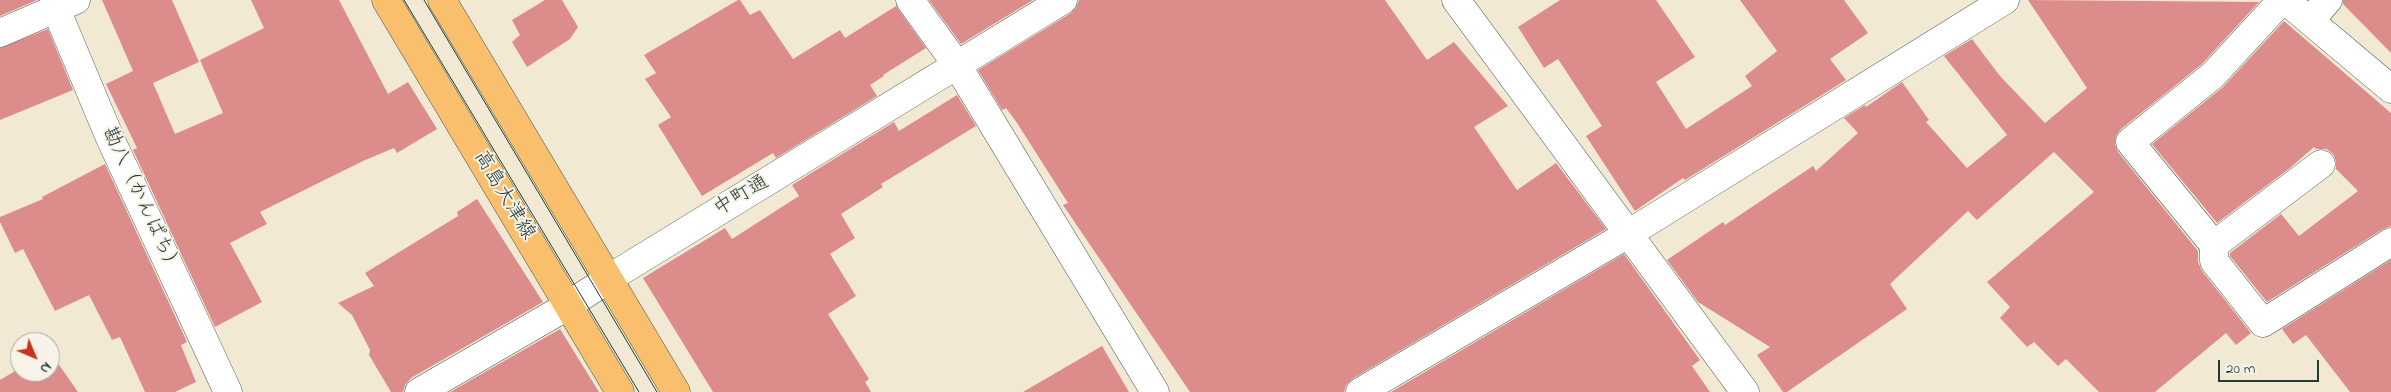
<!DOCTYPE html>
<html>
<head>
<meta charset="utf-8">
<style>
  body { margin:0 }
  #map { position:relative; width:2391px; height:392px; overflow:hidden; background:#f2e9d4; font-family:"Indie Flower",sans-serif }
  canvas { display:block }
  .north { position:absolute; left:10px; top:332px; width:50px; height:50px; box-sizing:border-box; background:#f7f3e8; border:1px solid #a1aaa0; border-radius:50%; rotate:135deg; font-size:14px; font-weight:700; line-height:20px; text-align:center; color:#1f3d34 }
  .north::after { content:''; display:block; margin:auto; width:18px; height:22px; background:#c8321e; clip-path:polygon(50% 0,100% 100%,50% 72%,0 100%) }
  .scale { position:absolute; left:2218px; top:360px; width:101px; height:22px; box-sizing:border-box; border:2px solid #1f3d34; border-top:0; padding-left:6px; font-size:15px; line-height:18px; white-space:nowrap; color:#1f3d34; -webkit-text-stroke:4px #f7f3e8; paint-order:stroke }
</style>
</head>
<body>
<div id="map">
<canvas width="2391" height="392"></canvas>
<div class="north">N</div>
<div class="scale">20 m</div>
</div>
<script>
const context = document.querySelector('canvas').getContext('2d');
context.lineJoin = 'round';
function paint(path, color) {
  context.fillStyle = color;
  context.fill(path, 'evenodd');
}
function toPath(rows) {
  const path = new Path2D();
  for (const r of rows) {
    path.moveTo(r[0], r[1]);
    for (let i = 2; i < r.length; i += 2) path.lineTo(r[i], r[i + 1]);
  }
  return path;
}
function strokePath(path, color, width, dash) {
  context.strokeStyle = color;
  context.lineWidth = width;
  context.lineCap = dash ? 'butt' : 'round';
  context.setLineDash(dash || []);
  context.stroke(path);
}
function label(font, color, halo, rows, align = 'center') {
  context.font = font + ' "Indie Flower","Klee One",sans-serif';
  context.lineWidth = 4;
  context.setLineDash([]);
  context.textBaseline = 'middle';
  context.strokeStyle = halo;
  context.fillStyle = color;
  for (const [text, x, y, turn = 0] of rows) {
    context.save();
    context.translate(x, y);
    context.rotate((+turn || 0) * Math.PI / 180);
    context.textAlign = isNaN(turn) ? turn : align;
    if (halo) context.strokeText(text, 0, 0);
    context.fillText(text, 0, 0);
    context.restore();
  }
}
paint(toPath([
  [0,0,37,0,0,16],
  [102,0,172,0,199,62,153,83,175,134,223,113,200,60,264,28,251,0,339,0,388,94,408,82,437,129,397,153,394,148,363,161,260,212,267,224,230,243,262,302,215,327,133,150,137,148,106,84,133,71],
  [545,0,562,0,578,27,570,39,527,67,512,42,520,35,512,20],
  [738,0,740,0,750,15,760,10,793,59,840,30,845,38,896,6,926,48,883,75,884,76,870,85,877,96,776,158,773,153,702,196,658,125,671,117,645,79,656,73,644,55],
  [929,0,1033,0,961,44],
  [1079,0,1385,0,1427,60,1454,42,1508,106,1474,127,1517,190,1556,163,1606,229,1352,379,1346,385,1344,392,1190,392,1063,205,1068,203,1017,123,1006,108,1002,110,978,70,1071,13,1076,8],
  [1560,0,1656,0,1695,57,1656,82,1686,129,1752,86,1745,76,1777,51,1740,0,1844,0,1868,33,1830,59,1846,80,1685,180,1683,178,1635,211,1586,136,1602,126,1558,59,1544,68,1518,27],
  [2028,0,2259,2,2202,64,2120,130,2116,136,2115,144,2118,152,2198,251,2198,262,2202,271,2251,333,2236,345,2226,333,2155,392,2099,392,2066,359,2058,366,2034,342,2027,347,2000,318,2010,307,1987,282,2094,192,2054,152,1977,220,1968,211,1890,284,1907,309,1787,392,1783,392,1757,355,1770,347,1698,302,1667,260,1723,222,1725,225,1813,166,1816,171,1858,133,1844,118,1865,105,1866,107,1902,82,1929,120,1926,122,1967,168,2007,135,1944,56,1972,39,2000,76,2045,123,2087,88],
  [2343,0,2391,0,2391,53,2343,4],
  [2284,21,2391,113,2391,226,2383,229,2267,302,2230,256,2230,253,2281,214,2299,236,2358,191,2336,169,2336,162,2334,155,2327,149,2316,149,2314,147,2290,168,2217,223,2152,144,2223,87],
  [48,29,73,90,0,120,0,48],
  [957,95,976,126,881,184,883,187,841,214,855,238,830,254,856,296,828,314,869,379,865,382,871,392,713,392,643,278,725,228,732,239,799,196,792,185,894,122,899,131],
  [105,164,187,342,181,345,196,382,175,392,145,392,120,337,112,340,89,295,55,311,23,249,15,253,0,222,0,217,43,199,42,197],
  [477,199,543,302,411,378,405,385,403,392,391,392,369,355,370,350,352,315,338,303,374,286,365,273,458,216,457,212],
  [1624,254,1700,360,1692,366,1710,392,1391,392],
  [2391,260,2391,392,2350,392,2306,335,2293,344,2282,329],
  [560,329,599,392,450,392],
  [1102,346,1129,392,1023,392],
  [50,352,78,392,0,392,0,380,20,368,20,372,50,372]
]), '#dd8c8c');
const minor = toPath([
  [910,0,957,65,1155,392],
  [1456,0,1745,392],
  [2282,0,2213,75,2130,142,2214,245,2321,164],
  [2285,0,2391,89],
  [56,9,110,138,228,392],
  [2310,21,2328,0],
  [0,33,76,0],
  [2214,245,2214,261,2263,323,2391,242],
  [419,392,559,311,621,271,1063,0],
  [1360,392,1628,234,2005,0]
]);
const major = toPath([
  [386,0,620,392],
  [442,0,676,392]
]);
strokePath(minor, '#3f574c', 29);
strokePath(major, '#3f574c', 29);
strokePath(minor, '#fff', 28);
strokePath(major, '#f9bf6d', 28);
strokePath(toPath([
  [404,0,639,392],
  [424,0,657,392]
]), '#1f3d34', 1);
label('20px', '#1f3d34', '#f7f3e8', [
  ["高島大津線",503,196,59],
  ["中町通",742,197,-31],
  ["勘八（かんぱち）",140,201,65]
]);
</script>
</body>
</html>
